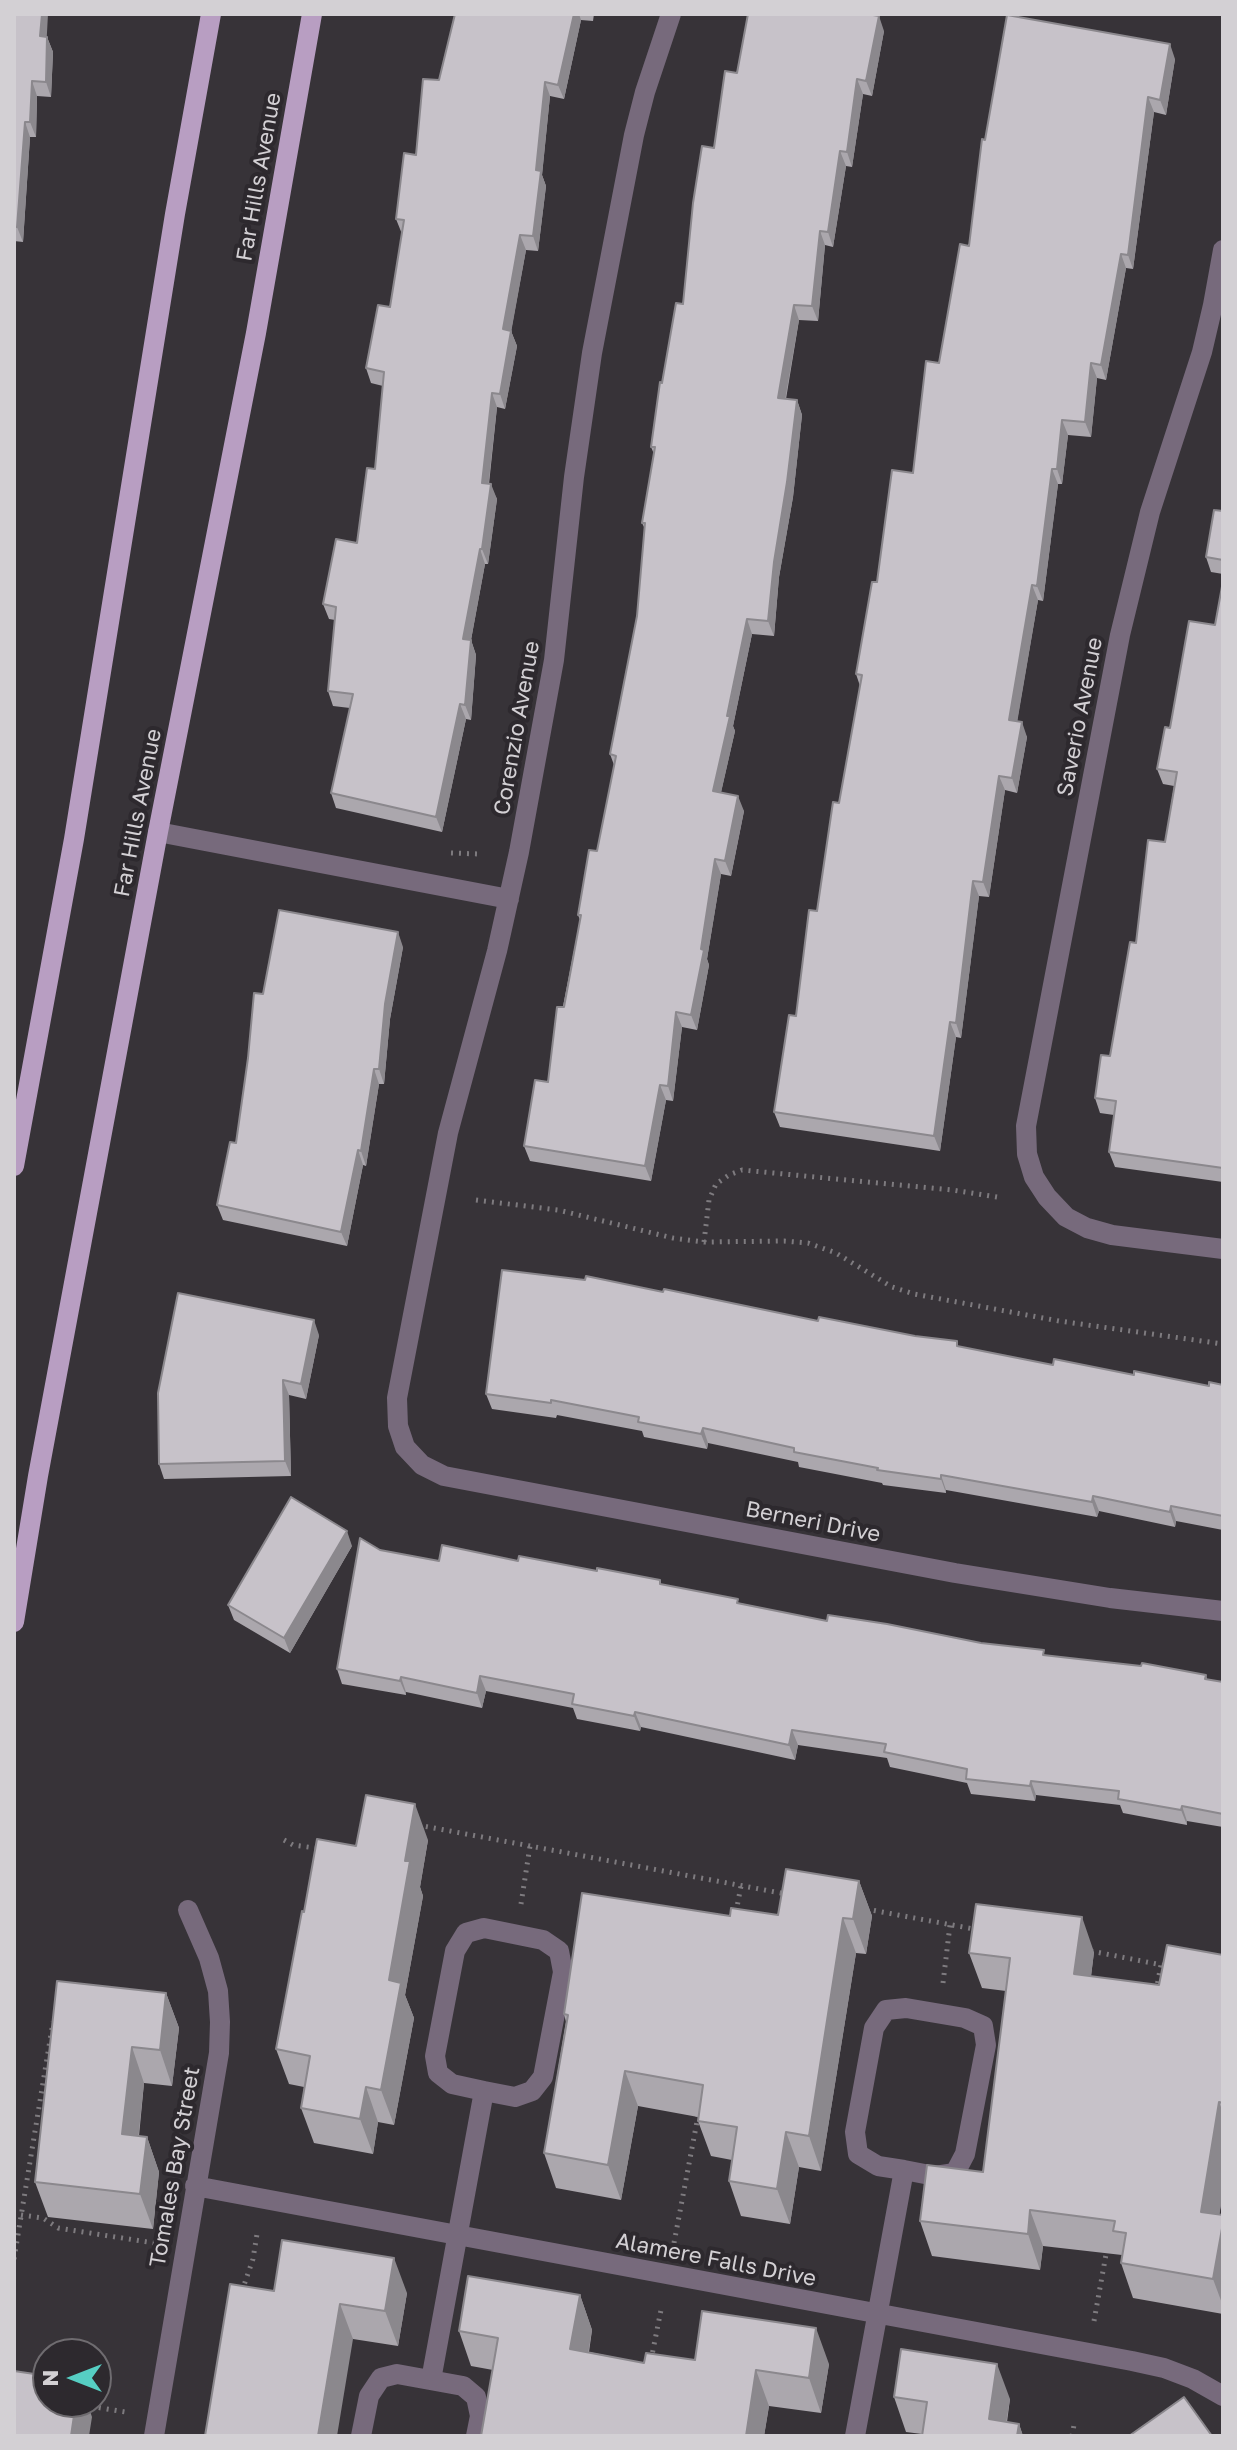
<!DOCTYPE html>
<html>
<head>
<meta charset="utf-8">
<style>
  body { margin:0 }
  #map { position:relative; width:1237px; height:2450px; overflow:hidden; background:#373338; font-family:"Golos Text",sans-serif }
  canvas { display:block }
  .frame { position:absolute; inset:0; border:16px solid #d3d0d4; pointer-events:none }
  .north { position:absolute; left:32px; top:2338px; width:80px; height:80px; box-sizing:border-box; background:#2d292e; border:2px solid #6f6c70; border-radius:50%; rotate:270deg; font-size:22px; font-weight:700; line-height:32px; text-align:center; color:#d3d0d4 }
  .north::after { content:''; display:block; margin:auto; width:28px; height:36px; background:#56cec3; clip-path:polygon(50% 0,100% 100%,50% 72%,0 100%) }
</style>
</head>
<body>
<div id="map">
<canvas width="1237" height="2450"></canvas>
<div class="frame"></div>
<div class="north">N</div>
</div>
<script>
const context = document.querySelector('canvas').getContext('2d');
context.lineJoin = 'round';
function toPath(rows) {
  const path = new Path2D();
  for (const r of rows) {
    path.moveTo(r[0], r[1]);
    for (let i = 2; i < r.length; i += 2) path.lineTo(r[i], r[i + 1]);
  }
  return path;
}
function strokePath(path, color, width, dash) {
  context.strokeStyle = color;
  context.lineWidth = width;
  context.lineCap = dash ? 'butt' : 'round';
  context.setLineDash(dash || []);
  context.stroke(path);
}
function paint(path, color) {
  context.fillStyle = color;
  context.fill(path, 'evenodd');
}
function label(font, color, halo, rows, align = 'center') {
  context.font = font + ' "Golos Text",sans-serif';
  context.lineWidth = 8;
  context.setLineDash([]);
  context.textBaseline = 'middle';
  context.strokeStyle = halo;
  context.fillStyle = color;
  for (const [text, x, y, turn = 0] of rows) {
    context.save();
    context.translate(x, y);
    context.rotate((+turn || 0) * Math.PI / 180);
    context.textAlign = isNaN(turn) ? turn : align;
    if (halo) context.strokeText(text, 0, 0);
    context.fillText(text, 0, 0);
    context.restore();
  }
}
strokePath(toPath([
  [451,853,479,854],
  [476,1200,558,1210,673,1238,704,1242,784,1241,808,1243,836,1253,892,1287,914,1294,1059,1321,1223,1344],
  [704,1242,709,1200,716,1184,729,1175,742,1170,952,1190,997,1197],
  [418,1825,786,1894],
  [284,1840,293,1845,322,1849],
  [521,1904,530,1846],
  [866,1909,979,1930],
  [736,1912,741,1886],
  [1091,1951,1167,1966],
  [943,1983,950,1925],
  [1156,1991,1161,1965],
  [21,2215,43,2218,58,2228,154,2243],
  [674,2243,699,2111],
  [14,2259,53,2022],
  [242,2291,253,2259,257,2234],
  [1094,2321,1107,2249],
  [651,2360,661,2310],
  [83,2405,125,2412],
  [1072,2436,1074,2425]
]), '#7e7b7f', 5, [2, 6]);
strokePath(toPath([
  [671,14,645,92,634,135,592,353,574,477,554,660,519,852,497,951,448,1133,397,1398,398,1426,405,1447,422,1465,444,1476,955,1573,1110,1598,1223,1611],
  [1223,250,1213,305,1202,352,1150,512,1120,635,1026,1126,1027,1154,1034,1177,1047,1197,1066,1217,1087,1228,1112,1235,1223,1249],
  [158,832,509,899],
  [195,2186,1132,2361,1164,2368,1193,2379,1223,2396],
  [431,2380,484,2091,452,2084,438,2073,435,2056,455,1951,466,1933,484,1928,543,1940,559,1951,563,1972,543,2077,532,2091,515,2097,484,2091],
  [154,2436,219,2053,220,2022,218,1991,209,1958,188,1910],
  [361,2436,369,2396,381,2378,397,2374,463,2386,476,2397,480,2416,476,2436],
  [855,2436,904,2170,878,2166,858,2154,855,2132,874,2028,886,2010,906,2008,965,2018,983,2026,986,2045,965,2154,955,2173,935,2176,904,2170]
]), '#776a7c', 20);
strokePath(toPath([
  [14,1166,74,839,175,214,211,14],
  [14,1622,38,1476,158,832,256,333,312,14]
]), '#b89ec2', 20);
paint(toPath([
  [14,14,47,37,53,52,51,97,37,96,36,137,30,137,23,242,14,241],
  [455,14,594,14,593,21,581,20,564,99,550,96,542,175,546,186,538,251,526,250,511,331,517,346,505,409,497,407,489,484,497,499,488,564,485,564,471,640,476,655,471,720,466,719,442,832,336,808,331,793,350,708,333,706,328,691,335,620,329,619,323,604,357,543,375,469,383,386,371,383,366,368,390,307,402,234,396,219,439,80],
  [884,31,872,96,863,94,852,167,846,166,833,247,825,245,818,321,799,320,786,399,797,400,802,415,793,497,779,577,774,636,752,634,733,726,735,731,721,792,744,811,731,876,721,874,707,959,709,965,697,1030,682,1027,673,1101,666,1100,651,1181,530,1161,524,1146,548,1082,580,920,578,915,597,851,614,765,610,754,637,616,645,529,642,523,654,454,651,447,662,383,683,304,714,148,737,73],
  [1175,59,1166,115,1154,112,1133,269,1126,268,1106,380,1097,378,1091,437,1068,435,1062,484,1058,484,1043,601,1038,600,1017,721,1027,737,1017,793,1005,790,989,897,979,896,961,1038,956,1037,940,1151,780,1127,774,1112,796,1016,839,803,860,686,856,674,877,582,913,473,939,363,969,246,985,140],
  [1223,511,1223,574,1211,572,1206,557],
  [1223,581,1223,1182,1115,1167,1109,1152,1114,1115,1100,1113,1095,1098,1110,1056,1136,943,1165,842,1174,786,1163,784,1157,769,1170,728,1215,625],
  [403,947,390,1019,384,1084,379,1084,366,1166,363,1165,347,1246,223,1220,217,1205,236,1143,263,994],
  [818,1321,1053,1365,1209,1386,1223,1385,1223,1530,1176,1521,1175,1527,1099,1511,1097,1517,946,1490,946,1493,883,1485,882,1483,799,1467,798,1462,708,1443,707,1449,644,1437,642,1431,557,1415,556,1418,492,1409,486,1394],
  [319,1335,306,1399,289,1395,291,1476,164,1479,159,1464],
  [352,1546,290,1653,234,1620,228,1605],
  [380,1550,439,1561,518,1561,662,1585,739,1603,827,1621,981,1643,1046,1655,1206,1675,1207,1679,1223,1682,1223,1827,1187,1821,1187,1825,1123,1813,1120,1805,1036,1795,1035,1801,971,1794,967,1783,890,1767,887,1758,798,1745,795,1760,641,1727,640,1731,577,1719,573,1708,486,1691,482,1708,406,1692,406,1695,342,1684,337,1669],
  [428,1840,420,1887,423,1896,405,1995,414,2018,394,2125,378,2122,373,2154,314,2143,301,2108,304,2087,289,2084,276,2049,304,1912,356,1846],
  [859,1881,872,1916,866,1954,856,1953,821,2171,799,2167,790,2224,741,2216,729,2181,732,2160,711,2156,698,2121,698,2117,638,2106,621,2200,556,2188,544,2153,566,2022,564,2014,730,1916,778,1915],
  [1094,1952,1091,1976,1159,1985,1223,1955,1223,2193,1219,2215,1223,2215,1223,2314,1133,2298,1121,2263,1122,2255,1043,2246,1040,2270,932,2256,920,2221,983,2172,1006,1991,982,1988,969,1953],
  [166,1993,179,2028,172,2086,144,2083,139,2136,147,2137,159,2172,153,2229,48,2217,35,2182],
  [274,2291,407,2293,398,2346,353,2339],
  [580,2295,592,2330,589,2352,644,2363,695,2360,829,2364,821,2413,769,2406,764,2436,481,2436,493,2370,471,2366,459,2331],
  [894,2397,1010,2399,1007,2422,1019,2424,1023,2436,922,2436,922,2434,906,2432]
]), '#aba7ad');
paint(toPath([
  [42,14,48,14,46,51,40,36],
  [574,14,579,14,581,20,564,99,558,85],
  [879,16,884,31,872,96,866,81],
  [47,37,53,52,51,97,46,82],
  [1170,44,1175,59,1166,115,1160,100],
  [857,79,863,94,852,167,847,152],
  [32,81,37,96,36,137,30,122],
  [545,82,550,96,542,175,546,186,538,251,533,236,536,170],
  [1148,97,1154,112,1133,269,1128,255],
  [25,122,30,137,23,242,17,227],
  [840,151,846,166,833,247,828,232],
  [820,231,825,245,818,321,812,306],
  [520,235,526,250,509,344,503,329],
  [1121,254,1126,268,1106,380,1101,365],
  [794,305,799,320,783,412,778,398],
  [511,331,517,346,505,409,500,394],
  [1091,363,1097,378,1091,437,1085,422],
  [492,393,497,407,487,498,482,483],
  [797,400,802,415,793,497,779,577,774,636,768,621,774,562],
  [1062,420,1068,435,1062,484,1057,469],
  [1052,469,1058,484,1043,601,1037,586],
  [491,484,497,499,488,564,482,549],
  [480,549,485,564,471,640,476,655,471,720,465,705,463,639],
  [1032,585,1038,600,1015,735,1009,720],
  [747,619,752,634,733,726,735,731,718,806,713,791],
  [460,704,466,719,442,832,436,817],
  [1022,722,1027,737,1017,793,1012,778],
  [999,776,1005,790,989,897,983,882],
  [738,796,744,811,731,876,725,861],
  [715,859,721,874,707,959,709,965,697,1030,691,1015],
  [973,881,979,896,961,1038,956,1023],
  [398,932,403,947,390,1019,384,1084,379,1069,385,1004],
  [676,1012,682,1027,673,1101,668,1086],
  [950,1022,956,1037,940,1151,934,1136],
  [374,1069,379,1084,366,1166,361,1151],
  [660,1085,666,1100,651,1181,645,1166],
  [358,1150,363,1165,347,1246,341,1232],
  [314,1320,319,1335,306,1399,301,1384],
  [283,1380,289,1395,291,1476,285,1461],
  [703,1428,708,1443,707,1449,701,1434],
  [941,1475,946,1490,946,1493,941,1479],
  [1093,1496,1099,1511,1097,1517,1092,1502],
  [1171,1506,1176,1521,1175,1527,1170,1512],
  [347,1531,352,1546,290,1653,284,1638],
  [480,1676,486,1691,482,1708,477,1693],
  [401,1677,406,1692,406,1695,400,1681],
  [635,1712,641,1727,640,1731,634,1716],
  [792,1730,798,1745,795,1760,789,1745],
  [1031,1781,1036,1795,1035,1801,1030,1786],
  [415,1804,428,1840,420,1887,423,1896,405,1995,414,2018,394,2125,381,2090,389,1980,405,1861],
  [1182,1806,1187,1821,1187,1825,1181,1810],
  [859,1881,872,1916,866,1954,853,1919],
  [1082,1917,1094,1952,1087,2009,1074,1974],
  [843,1918,856,1953,821,2171,809,2136],
  [166,1993,179,2028,172,2086,160,2050],
  [132,2047,144,2083,135,2169,122,2134],
  [625,2071,638,2106,621,2200,608,2165],
  [366,2087,378,2122,373,2154,360,2119],
  [1219,2102,1223,2112,1223,2193,1214,2247,1201,2212],
  [786,2132,799,2167,790,2224,777,2189],
  [147,2137,159,2172,153,2229,140,2194],
  [1030,2210,1043,2246,1040,2270,1028,2234],
  [1223,2223,1223,2306,1213,2279],
  [394,2258,407,2293,398,2346,385,2311],
  [580,2295,592,2330,583,2384,570,2349],
  [340,2304,353,2339,337,2436,318,2436],
  [816,2328,829,2364,821,2413,809,2378],
  [997,2364,1010,2399,1004,2436,989,2419],
  [756,2370,769,2406,764,2436,746,2436],
  [76,2402,87,2402,92,2417,89,2436,71,2436],
  [1019,2424,1023,2436,1017,2436]
]), '#8b888d');
const building = toPath([
  [14,14,42,14,40,36,47,37,46,82,32,81,30,122,25,122,17,227,14,227,14,14],
  [455,14,574,14,558,85,545,82,536,170,541,171,533,236,520,235,503,329,511,331,500,394,492,393,482,483,491,484,482,549,480,549,463,639,471,640,465,705,460,704,436,817,331,793,353,694,328,691,336,607,323,604,336,539,357,543,367,468,375,469,384,372,366,368,378,305,390,307,404,220,396,219,404,153,416,155,423,79,439,80,455,14],
  [748,14,867,14,879,16,866,81,857,79,847,152,840,151,828,232,820,231,812,306,794,305,778,398,797,400,787,482,774,562,768,621,747,619,727,716,730,716,713,791,738,796,725,861,715,859,701,949,704,950,691,1015,676,1012,668,1086,660,1085,645,1166,524,1146,535,1080,548,1082,557,1007,564,1007,581,915,578,915,589,850,597,851,616,756,610,754,637,616,645,523,642,523,655,447,651,447,660,382,662,383,676,303,683,304,693,203,702,146,714,148,725,71,737,73,748,14],
  [1007,15,1170,44,1160,100,1148,97,1128,255,1121,254,1101,365,1091,363,1085,422,1062,420,1057,469,1052,469,1037,586,1032,585,1009,720,1022,722,1012,778,999,776,983,882,973,881,956,1023,950,1022,934,1136,774,1112,789,1015,796,1016,809,910,817,911,833,802,839,803,862,675,856,674,872,582,877,582,892,470,913,473,926,361,939,363,960,244,969,246,982,139,985,140,1007,15],
  [1214,510,1223,511,1223,560,1206,557,1214,510],
  [1223,581,1223,1168,1109,1152,1116,1101,1095,1098,1101,1055,1110,1056,1130,942,1136,943,1148,840,1165,842,1177,772,1157,769,1165,727,1170,728,1189,621,1215,625,1223,581],
  [279,910,398,932,385,1004,379,1069,374,1069,361,1151,358,1150,341,1232,217,1205,230,1142,236,1143,248,1058,254,993,263,994,279,910],
  [502,1270,585,1280,586,1276,663,1292,664,1289,818,1321,819,1317,915,1336,957,1341,957,1346,1053,1365,1054,1359,1134,1375,1134,1371,1209,1386,1209,1382,1223,1385,1223,1516,1171,1506,1170,1512,1093,1496,1092,1502,941,1475,941,1479,877,1470,878,1468,794,1452,794,1448,703,1428,701,1434,638,1422,639,1417,551,1400,551,1403,486,1394,502,1270],
  [178,1293,314,1320,301,1384,283,1380,285,1461,159,1464,158,1393,178,1293],
  [291,1497,347,1531,284,1638,228,1605,291,1497],
  [360,1538,380,1550,439,1561,442,1545,518,1561,519,1556,597,1571,597,1568,660,1580,660,1584,738,1599,737,1603,827,1621,828,1615,887,1624,981,1643,1044,1650,1043,1655,1141,1666,1142,1663,1206,1675,1205,1679,1223,1682,1223,1814,1182,1806,1181,1810,1118,1799,1119,1791,1031,1781,1030,1786,966,1779,967,1769,884,1752,886,1744,792,1730,789,1745,635,1712,634,1716,572,1704,574,1694,480,1676,477,1693,401,1677,400,1681,337,1669,360,1538],
  [366,1795,415,1804,405,1861,410,1861,389,1980,401,1983,381,2090,366,2087,360,2119,301,2108,310,2056,276,2049,302,1911,304,1912,317,1839,356,1846,366,1795],
  [786,1869,859,1881,853,1919,843,1918,809,2136,786,2132,777,2189,729,2181,737,2127,698,2121,703,2085,625,2071,608,2165,544,2153,568,2015,564,2014,582,1893,730,1916,731,1908,778,1915,786,1869],
  [976,1904,1082,1917,1074,1974,1159,1985,1167,1945,1223,1955,1223,2103,1219,2102,1201,2212,1223,2215,1223,2223,1213,2279,1121,2263,1126,2233,1113,2231,1115,2221,1030,2210,1028,2234,920,2221,927,2165,983,2172,1010,1958,969,1953,976,1904],
  [57,1981,166,1993,160,2050,132,2047,122,2134,147,2137,140,2194,35,2182,57,1981],
  [282,2240,394,2258,385,2311,340,2304,318,2436,205,2436,230,2284,274,2291,282,2240],
  [468,2276,580,2295,570,2349,644,2363,646,2353,695,2360,702,2311,816,2328,809,2378,756,2370,746,2436,481,2436,498,2338,459,2331,468,2276],
  [901,2349,997,2364,989,2419,1019,2424,1017,2436,922,2436,927,2402,894,2397,901,2349],
  [14,2371,48,2376,48,2402,76,2402,71,2436,14,2436,14,2371],
  [1184,2397,1212,2436,1129,2436,1184,2397]
]);
paint(building, '#c7c2c9');
strokePath(building, '#8b888d', 2);
label('22px', '#d3d0d4', '#2d292e', [
  ["Far Hills Avenue",259,177,-80],
  ["Saverio Avenue",1080,717,-79],
  ["Corenzio Avenue",517,728,-80],
  ["Far Hills Avenue",138,813,-79],
  ["Berneri Drive",813,1522,11],
  ["Tomales Bay Street",175,2167,-80],
  ["Alamere Falls Drive",716,2260,11]
]);
</script>
</body>
</html>
